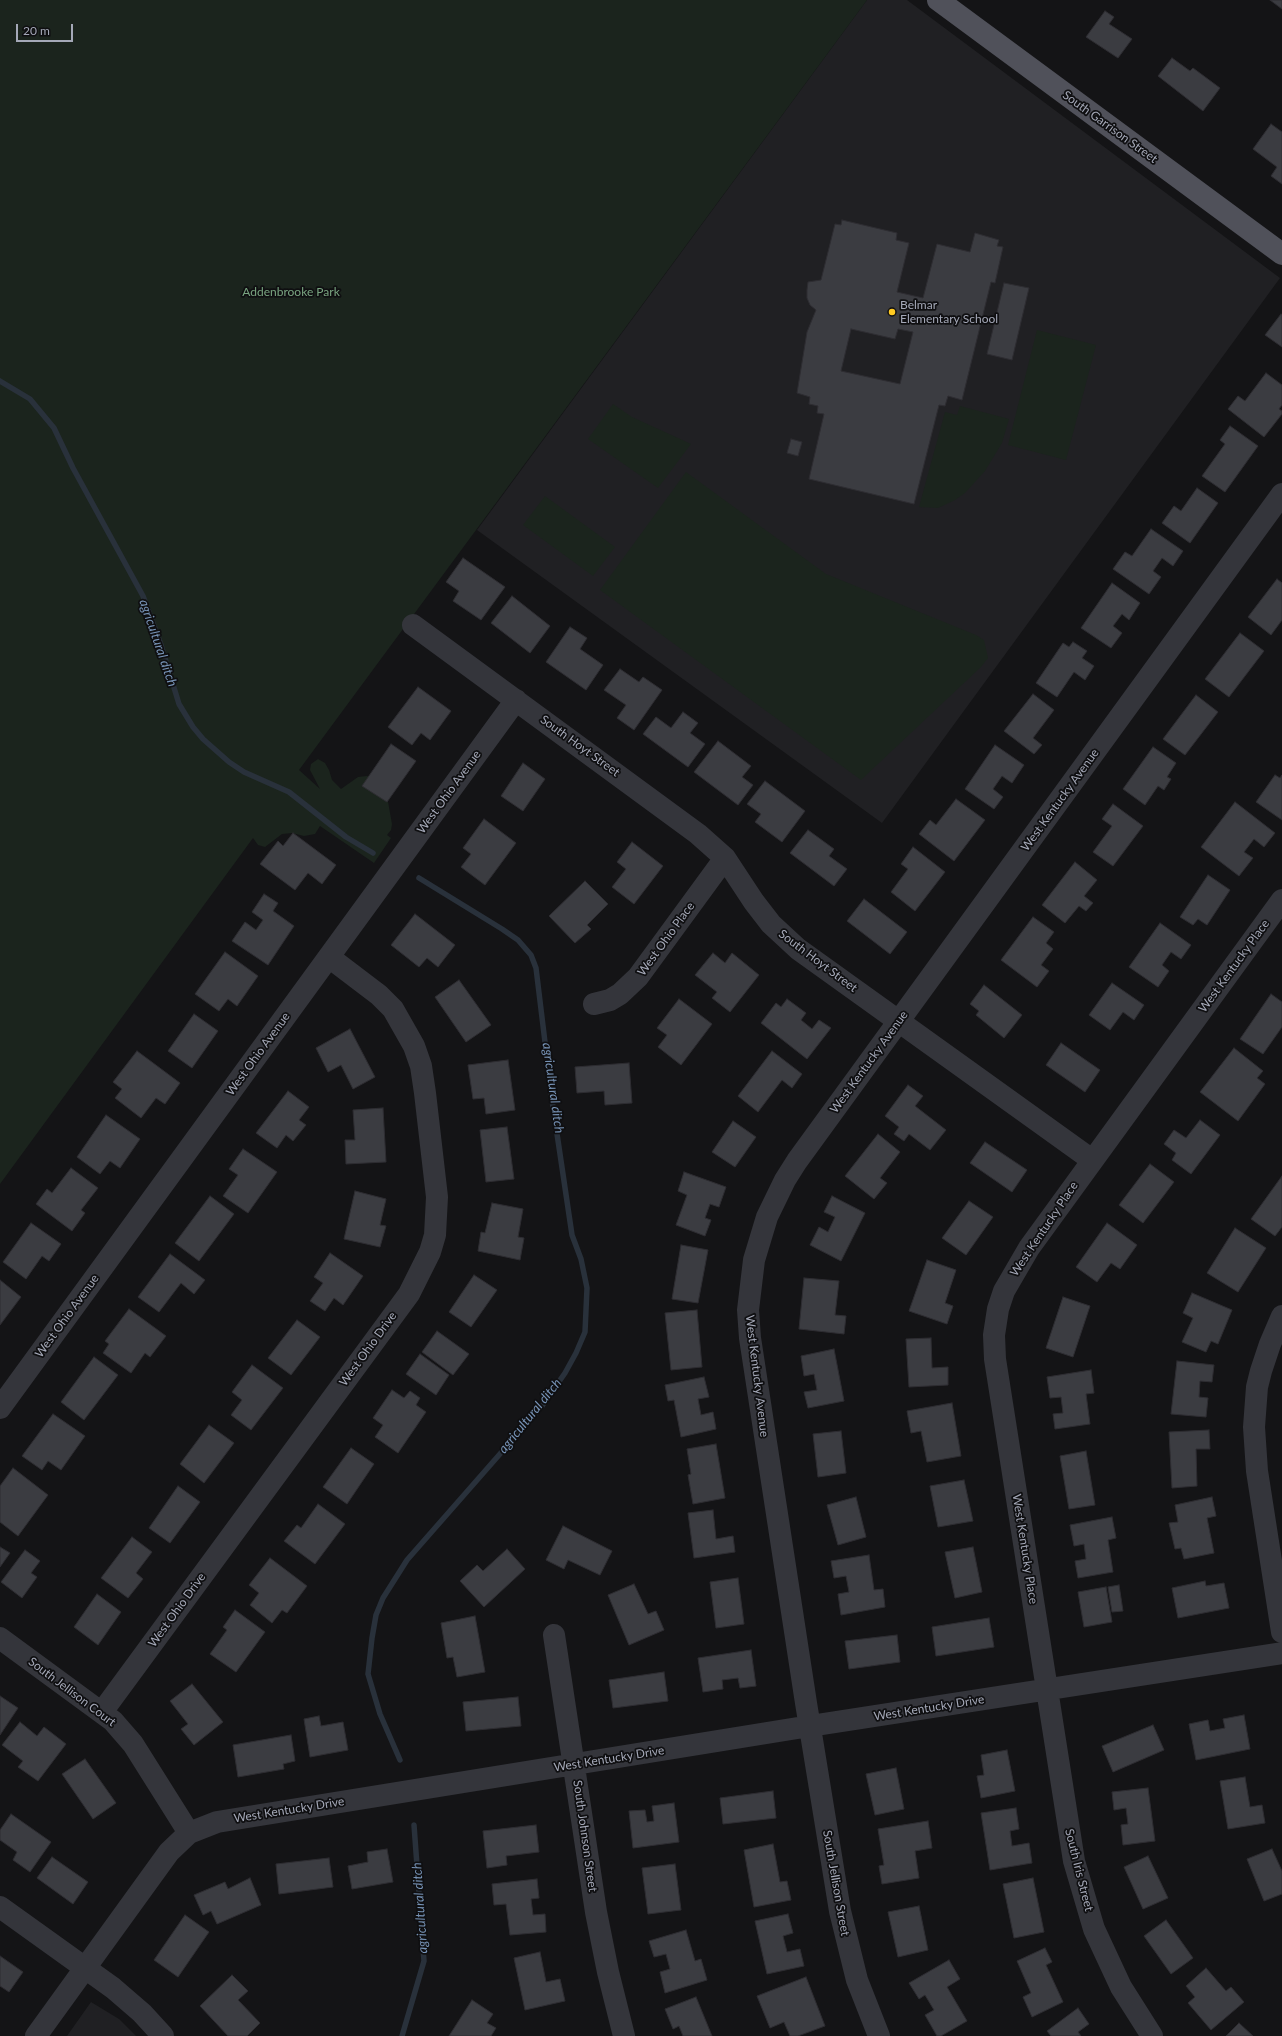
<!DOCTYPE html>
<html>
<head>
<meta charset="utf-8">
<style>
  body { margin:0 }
  #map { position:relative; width:1282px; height:2036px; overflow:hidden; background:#141416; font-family:Lato,sans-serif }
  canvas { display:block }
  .scale { position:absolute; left:16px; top:24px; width:57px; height:18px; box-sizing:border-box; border:2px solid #a4a8b7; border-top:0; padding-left:5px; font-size:12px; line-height:14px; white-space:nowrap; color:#a4a8b7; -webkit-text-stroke:3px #0f0f11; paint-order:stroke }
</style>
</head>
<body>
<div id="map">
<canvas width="1282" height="2036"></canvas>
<div class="scale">20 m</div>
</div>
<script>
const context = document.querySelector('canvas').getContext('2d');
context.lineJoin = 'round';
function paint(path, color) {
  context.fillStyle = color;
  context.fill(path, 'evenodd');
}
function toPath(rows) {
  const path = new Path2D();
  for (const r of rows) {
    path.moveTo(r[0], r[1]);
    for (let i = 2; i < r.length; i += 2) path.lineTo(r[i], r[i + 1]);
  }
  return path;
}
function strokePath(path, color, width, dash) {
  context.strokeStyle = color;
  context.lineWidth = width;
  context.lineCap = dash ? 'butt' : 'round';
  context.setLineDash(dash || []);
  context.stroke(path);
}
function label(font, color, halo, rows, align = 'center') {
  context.font = font + ' Lato,sans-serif';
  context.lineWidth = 3.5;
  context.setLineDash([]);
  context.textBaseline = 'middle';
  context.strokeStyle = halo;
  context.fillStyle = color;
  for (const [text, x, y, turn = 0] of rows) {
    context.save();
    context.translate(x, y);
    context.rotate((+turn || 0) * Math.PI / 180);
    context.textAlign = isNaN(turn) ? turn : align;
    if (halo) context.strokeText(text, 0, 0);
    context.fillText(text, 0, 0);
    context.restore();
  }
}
paint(toPath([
  [867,0,907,0,1280,278,882,823,477,530],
  [91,2002,119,2019,136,2036,67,2036]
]), '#202023');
paint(toPath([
  [0,0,867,0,299,770,320,789,310,770,311,764,318,759,325,763,329,770,332,780,341,789,358,777,367,776,377,779,387,796,392,824,391,830,387,835,391,838,374,863,320,826,315,834,304,836,292,833,282,834,265,847,258,845,253,838,0,1184],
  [1037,330,1096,345,1066,460,1008,445],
  [613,404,632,417,691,444,658,488,588,439],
  [960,406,1009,419,1002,443,985,471,965,493,955,500,938,508,919,507,945,412,957,415],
  [686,472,826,574,976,635,984,640,988,658,981,667,861,780,600,590],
  [545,496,615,547,593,576,523,525]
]), '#1b241d');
strokePath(toPath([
  [0,381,30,399,54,428,73,468,143,596,161,645,179,704,193,727,203,739,229,762,244,772,289,792,346,837,373,853],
  [400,1760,380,1714,368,1674,372,1638,376,1615,383,1598,407,1560,542,1406,565,1373,576,1353,585,1332,587,1288,581,1259,572,1235,552,1100,536,968,531,955,518,940,502,929,419,878],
  [402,2036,424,1961,414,1825]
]), '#29313b', 5.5);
const building = toPath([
  [1270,0,1282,0,1282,9,1270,0],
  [1105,11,1114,17,1109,24,1132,39,1118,58,1086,37,1105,11],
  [1172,58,1190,71,1193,68,1220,88,1203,111,1158,76,1172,58],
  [1271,124,1282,132,1282,184,1271,176,1277,167,1253,149,1271,124],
  [842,220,897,233,896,240,909,243,897,292,923,298,937,244,970,252,975,233,999,240,997,246,1003,247,995,283,991,282,962,400,948,396,945,406,939,405,914,504,809,479,824,414,817,413,818,406,809,404,810,397,797,393,807,332,816,310,810,305,807,298,807,290,808,282,821,280,835,224,841,225,842,220],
  [851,329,895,339,898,329,913,332,900,384,841,371,851,329],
  [1004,283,1029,288,1012,360,987,354,1004,283],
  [1281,314,1282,315,1282,347,1265,335,1281,314],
  [1266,373,1282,385,1282,405,1279,409,1282,411,1282,414,1264,437,1228,409,1238,396,1245,401,1266,373],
  [1230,426,1258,446,1225,492,1202,476,1225,444,1220,440,1230,426],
  [791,439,802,442,798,456,787,453,791,439],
  [1197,488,1218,503,1190,543,1162,523,1174,506,1181,511,1197,488],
  [1151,529,1183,551,1173,566,1162,558,1153,571,1161,577,1149,594,1113,569,1125,552,1132,556,1151,529],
  [463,558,505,587,481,620,453,601,459,591,446,582,463,558],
  [1277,579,1282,583,1282,620,1271,635,1248,617,1277,579],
  [1112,583,1140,603,1129,620,1122,614,1113,626,1122,633,1111,648,1081,628,1112,583],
  [512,596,550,626,530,653,491,623,512,596],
  [570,627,587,638,580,649,603,665,586,690,546,662,570,627],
  [1240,633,1264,651,1229,697,1205,679,1240,633],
  [1073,642,1087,651,1082,658,1094,666,1085,680,1074,672,1057,697,1036,683,1063,643,1069,647,1073,642],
  [620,669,639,682,643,677,662,690,634,730,617,718,626,705,604,690,620,669],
  [418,687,451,711,430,740,421,733,412,745,388,727,418,687],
  [1033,694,1054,710,1033,738,1042,745,1034,754,1004,731,1033,694],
  [1196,695,1218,712,1185,755,1163,739,1196,695],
  [683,712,698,723,690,733,705,744,688,767,643,734,656,717,671,728,683,712],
  [718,741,751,766,742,777,753,785,738,805,694,772,718,741],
  [391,744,416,761,387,802,362,786,391,744],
  [995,745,1024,765,1012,783,1002,776,993,789,1003,797,994,809,965,789,995,745],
  [1153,747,1176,763,1167,777,1171,779,1164,790,1158,786,1145,805,1123,789,1153,747],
  [523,763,545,779,523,811,501,796,523,763],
  [1275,775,1280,778,1282,775,1282,820,1256,802,1275,775],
  [765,781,805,811,782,842,755,822,761,814,747,804,765,781],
  [956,799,985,820,954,861,919,834,930,820,936,825,956,799],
  [1235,802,1275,833,1264,847,1254,839,1244,852,1253,858,1239,876,1201,847,1235,802],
  [1113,804,1143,826,1113,866,1093,852,1112,826,1102,819,1113,804],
  [484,819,516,843,485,885,461,867,471,854,463,848,484,819],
  [808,830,834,849,829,856,847,869,834,886,790,853,808,830],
  [293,833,336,865,322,884,308,873,295,890,260,864,278,841,283,846,293,833],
  [632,842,663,866,634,904,612,887,626,869,617,862,632,842],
  [913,847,945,872,915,911,891,892,908,869,901,864,913,847],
  [1075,862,1097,880,1084,896,1093,903,1086,911,1079,906,1065,923,1042,905,1075,862],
  [1208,875,1230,890,1207,925,1198,919,1193,925,1180,917,1208,875],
  [585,881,608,904,587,925,591,929,575,943,549,916,585,881],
  [264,894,278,903,273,911,294,926,268,965,232,941,245,922,256,930,263,920,252,912,264,894],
  [864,899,907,932,890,954,847,921,864,899],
  [415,914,455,945,438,967,427,958,419,967,391,945,415,914],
  [1033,917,1054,932,1046,943,1053,949,1041,965,1049,971,1037,987,1001,960,1033,917],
  [1160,923,1191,945,1181,959,1171,952,1162,965,1169,971,1158,987,1129,967,1160,923],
  [225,952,258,976,237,1006,228,999,219,1011,195,994,225,952],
  [713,953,725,963,732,953,759,975,730,1012,712,998,717,992,695,975,713,953],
  [459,980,491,1025,466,1042,435,997,459,980],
  [1112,983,1144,1005,1134,1020,1123,1012,1110,1030,1089,1015,1112,983],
  [984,985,1022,1015,1004,1038,976,1015,979,1011,970,1004,984,985],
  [1271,994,1282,1002,1282,1027,1263,1054,1240,1039,1271,994],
  [679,999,712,1024,681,1065,658,1047,667,1035,657,1028,679,999],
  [787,999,806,1013,801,1020,812,1029,819,1020,831,1028,807,1059,761,1023,776,1003,781,1007,787,999],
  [194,1014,218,1031,192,1068,168,1051,194,1014],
  [350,1029,375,1077,353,1089,341,1065,328,1072,316,1048,350,1029],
  [1061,1043,1100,1070,1085,1092,1046,1065,1061,1043],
  [1234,1048,1263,1071,1257,1078,1265,1084,1238,1121,1200,1092,1234,1048],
  [137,1051,180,1083,165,1104,156,1098,141,1118,115,1098,122,1089,113,1082,137,1051],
  [772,1051,802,1074,792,1088,782,1080,758,1112,738,1096,772,1051],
  [508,1060,515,1110,486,1114,484,1098,473,1099,468,1065,508,1060],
  [629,1063,632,1103,605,1105,604,1091,577,1093,575,1067,629,1063],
  [908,1085,923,1096,915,1106,946,1130,930,1150,909,1134,904,1141,894,1134,899,1127,885,1116,908,1085],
  [288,1091,309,1107,299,1120,306,1125,293,1141,286,1135,277,1148,256,1133,288,1091],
  [383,1108,386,1162,346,1164,345,1140,355,1140,353,1110,383,1108],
  [106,1115,140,1139,120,1168,110,1161,100,1174,77,1157,106,1115],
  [1200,1120,1220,1135,1191,1174,1172,1160,1176,1153,1164,1144,1174,1130,1186,1138,1200,1120],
  [733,1121,756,1137,735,1167,712,1152,733,1121],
  [507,1127,514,1179,486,1182,480,1130,507,1127],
  [878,1134,900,1152,880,1178,887,1183,874,1199,845,1176,878,1134],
  [985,1142,1027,1170,1012,1192,970,1163,985,1142],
  [243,1149,277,1172,248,1213,223,1196,238,1175,229,1169,243,1149],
  [1150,1164,1174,1182,1143,1223,1119,1205,1150,1164],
  [71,1168,98,1188,81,1210,85,1213,72,1231,36,1204,47,1189,52,1193,71,1168],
  [684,1172,726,1187,719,1207,710,1204,705,1218,711,1220,705,1236,676,1225,687,1195,678,1191,684,1172],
  [1282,1176,1282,1227,1275,1236,1251,1219,1282,1176],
  [355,1191,386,1199,380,1225,386,1226,380,1247,344,1239,355,1191],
  [210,1196,234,1214,199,1261,175,1243,210,1196],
  [832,1196,865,1213,841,1261,810,1245,819,1227,828,1232,835,1217,824,1212,832,1196],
  [969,1201,993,1217,966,1255,942,1238,969,1201],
  [492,1203,523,1209,518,1237,524,1238,520,1260,478,1251,481,1232,485,1233,492,1203],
  [31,1223,61,1244,49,1261,42,1256,26,1279,3,1262,31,1223],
  [1107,1223,1137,1245,1120,1269,1111,1263,1097,1282,1076,1267,1107,1223],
  [1235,1228,1266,1248,1238,1292,1207,1273,1235,1228],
  [681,1245,708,1250,698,1303,672,1299,681,1245],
  [330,1253,363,1276,343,1305,334,1298,325,1311,310,1301,323,1283,314,1277,330,1253],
  [170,1254,205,1280,194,1294,181,1283,159,1312,138,1297,170,1254],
  [927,1260,956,1270,945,1303,953,1306,947,1324,909,1311,927,1260],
  [474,1275,497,1290,471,1327,449,1312,474,1275],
  [804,1278,839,1281,835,1315,846,1316,844,1334,799,1329,804,1278],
  [0,1280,21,1297,0,1325,0,1280],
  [1192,1293,1232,1310,1218,1344,1211,1341,1206,1352,1182,1342,1193,1318,1183,1313,1192,1293],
  [1063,1297,1090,1306,1073,1357,1046,1348,1063,1297],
  [129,1309,166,1336,150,1357,145,1353,131,1373,103,1353,109,1344,105,1341,129,1309],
  [697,1310,702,1367,671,1370,665,1313,697,1310],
  [297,1320,320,1337,291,1375,268,1358,297,1320],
  [437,1331,469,1354,453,1375,422,1352,437,1331],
  [931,1338,932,1368,948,1367,948,1385,909,1387,906,1339,931,1338],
  [834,1349,844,1401,808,1408,804,1392,817,1390,814,1374,804,1376,801,1356,834,1349],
  [420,1354,449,1375,436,1395,406,1374,420,1354],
  [94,1357,118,1375,84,1420,61,1402,94,1357],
  [1177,1361,1214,1365,1212,1382,1200,1381,1199,1397,1208,1398,1206,1417,1171,1414,1177,1361],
  [252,1365,283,1388,251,1430,231,1415,242,1400,232,1392,252,1365],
  [1091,1370,1094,1393,1086,1394,1090,1424,1055,1429,1053,1414,1063,1413,1061,1397,1050,1398,1047,1377,1091,1370],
  [704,1377,709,1397,698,1399,701,1415,713,1412,716,1429,681,1437,674,1400,668,1401,665,1385,704,1377],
  [392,1390,404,1398,410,1391,420,1398,416,1405,426,1412,398,1453,375,1437,383,1425,373,1418,392,1390],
  [952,1403,961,1456,927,1462,921,1431,911,1433,907,1411,952,1403],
  [53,1414,85,1436,61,1470,48,1461,42,1470,22,1456,53,1414],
  [209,1425,234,1443,204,1483,180,1464,209,1425],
  [1209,1430,1210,1449,1196,1449,1197,1486,1172,1488,1169,1432,1209,1430],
  [841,1431,846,1473,818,1477,813,1434,841,1431],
  [716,1444,725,1498,693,1504,688,1475,691,1474,687,1449,716,1444],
  [351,1448,374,1464,347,1504,323,1487,351,1448],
  [1086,1451,1095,1505,1069,1509,1060,1456,1086,1451],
  [13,1468,48,1495,18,1536,0,1522,0,1486,13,1468],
  [964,1480,973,1521,938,1527,930,1486,964,1480],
  [178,1486,200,1502,170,1543,149,1528,178,1486],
  [856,1497,866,1537,838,1545,827,1505,856,1497],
  [1212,1497,1216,1516,1207,1518,1214,1553,1184,1559,1181,1548,1175,1549,1169,1523,1178,1522,1175,1505,1212,1497],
  [318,1504,345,1524,315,1564,284,1541,297,1525,301,1528,318,1504],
  [713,1510,716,1539,733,1536,735,1552,694,1558,688,1513,713,1510],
  [1112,1517,1116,1538,1108,1540,1113,1572,1078,1578,1075,1561,1086,1559,1084,1544,1074,1546,1070,1525,1112,1517],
  [563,1526,612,1551,600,1575,568,1560,564,1569,546,1560,563,1526],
  [132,1537,152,1552,136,1573,143,1579,128,1598,101,1578,132,1537],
  [0,1547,10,1553,0,1567,0,1547],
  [973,1547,982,1592,955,1598,945,1552,973,1547],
  [507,1549,525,1569,484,1607,460,1581,477,1565,483,1571,507,1549],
  [25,1550,40,1561,31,1573,37,1577,22,1598,1,1582,25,1550],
  [869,1555,874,1590,883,1589,885,1607,841,1615,838,1594,849,1592,846,1576,834,1578,831,1561,869,1555],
  [270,1558,307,1586,287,1613,282,1610,272,1623,250,1605,259,1593,249,1585,270,1558],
  [738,1578,744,1624,716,1628,710,1582,738,1578],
  [1205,1581,1206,1586,1224,1583,1229,1608,1178,1618,1172,1588,1205,1581],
  [634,1584,648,1614,656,1611,664,1630,629,1645,608,1595,634,1584],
  [1119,1585,1123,1611,1112,1612,1108,1587,1119,1585],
  [1106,1587,1112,1622,1084,1627,1078,1592,1106,1587],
  [97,1594,121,1612,98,1645,74,1627,97,1594],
  [235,1610,265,1632,236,1672,210,1654,227,1630,223,1627,235,1610],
  [475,1616,485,1672,457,1677,453,1657,447,1658,441,1623,475,1616],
  [989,1618,994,1647,936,1656,932,1627,989,1618],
  [897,1635,900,1662,849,1669,845,1641,897,1635],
  [751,1650,756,1686,740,1688,738,1678,722,1680,723,1689,703,1692,698,1658,751,1650],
  [664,1672,668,1701,613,1708,609,1680,664,1672],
  [192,1684,223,1722,194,1745,181,1729,188,1724,170,1701,192,1684],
  [0,1696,18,1708,0,1735,0,1696],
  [518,1697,521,1726,466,1731,463,1702,518,1697],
  [1244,1715,1250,1749,1196,1760,1189,1724,1208,1720,1210,1731,1225,1728,1223,1719,1244,1715],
  [319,1716,321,1726,343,1722,348,1750,310,1757,304,1719,319,1716],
  [20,1722,37,1736,44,1727,66,1744,38,1781,18,1767,23,1761,2,1745,20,1722],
  [1153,1725,1164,1750,1113,1772,1102,1746,1153,1725],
  [291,1735,295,1761,283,1764,284,1769,238,1777,233,1745,291,1735],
  [1007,1750,1015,1791,981,1798,977,1776,984,1775,981,1755,1007,1750],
  [85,1759,116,1803,93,1819,62,1774,85,1759],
  [896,1768,904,1809,875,1815,866,1774,896,1768],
  [1245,1777,1250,1807,1262,1805,1265,1823,1228,1829,1220,1781,1245,1777],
  [1148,1788,1155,1841,1123,1845,1121,1825,1128,1824,1126,1808,1114,1810,1112,1792,1148,1788],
  [773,1791,776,1818,723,1824,720,1798,773,1791],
  [674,1803,679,1842,633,1848,629,1811,645,1810,647,1822,654,1821,652,1806,674,1803],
  [1016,1808,1019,1829,1010,1831,1012,1846,1029,1843,1032,1863,990,1870,981,1813,1016,1808],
  [11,1814,51,1842,30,1872,13,1860,17,1852,0,1840,0,1830,11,1814],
  [928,1821,932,1848,915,1851,919,1878,882,1884,879,1866,884,1865,878,1829,928,1821],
  [536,1825,539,1852,506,1856,507,1865,487,1868,483,1831,536,1825],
  [773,1844,780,1882,787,1881,791,1900,754,1907,744,1850,773,1844],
  [387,1849,393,1882,352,1889,348,1866,368,1862,367,1852,387,1849],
  [1272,1849,1282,1871,1282,1894,1264,1901,1247,1859,1272,1849],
  [1148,1856,1168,1898,1143,1909,1124,1867,1148,1856],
  [52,1857,88,1882,73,1904,37,1878,52,1857],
  [329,1858,333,1887,279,1894,276,1864,329,1858],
  [675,1864,681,1910,648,1914,642,1868,675,1864],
  [250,1878,261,1905,217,1924,211,1911,203,1915,194,1895,225,1882,228,1889,250,1878],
  [1033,1878,1044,1932,1014,1938,1003,1884,1033,1878],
  [537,1879,539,1898,531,1899,533,1915,545,1914,546,1932,510,1935,506,1904,494,1905,492,1884,537,1879],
  [919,1906,928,1950,898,1957,888,1912,919,1906],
  [788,1914,793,1933,783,1936,787,1952,800,1949,804,1966,767,1974,755,1921,788,1914],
  [185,1915,209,1932,178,1977,154,1960,185,1915],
  [1166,1920,1193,1958,1171,1974,1144,1936,1166,1920],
  [686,1930,695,1961,701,1959,707,1980,665,1993,660,1972,670,1969,666,1954,654,1957,649,1941,686,1930],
  [1045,1948,1052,1962,1046,1965,1063,2002,1032,2017,1023,1997,1031,1993,1017,1961,1045,1948],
  [540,1952,546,1982,560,1979,565,2001,525,2010,514,1958,540,1952],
  [0,1956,23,1972,9,1992,0,1986,0,1956],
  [949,1960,960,1979,947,1987,967,2021,941,2036,937,2036,925,2015,934,2010,925,1995,919,1999,909,1983,949,1960],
  [1206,1968,1226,1991,1231,1987,1244,2002,1211,2030,1188,2003,1195,1997,1186,1986,1206,1968],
  [232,1975,248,1991,238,2000,260,2023,247,2036,228,2036,200,2006,232,1975],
  [806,1977,825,2026,798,2036,790,2036,784,2022,770,2028,757,1996,806,1977],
  [696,1997,712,2036,683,2036,679,2026,673,2029,665,2009,696,1997],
  [472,2000,493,2014,487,2023,496,2028,491,2036,449,2036,472,2000],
  [1078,2008,1089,2024,1078,2032,1081,2036,1051,2036,1047,2031,1078,2008],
  [1239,2023,1253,2036,1226,2036,1239,2023]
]);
paint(building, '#3b3c41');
strokePath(building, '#2e2d32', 1);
strokePath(toPath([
  [413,625,698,834,725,858,754,902,771,924,798,949,1092,1160],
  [594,1004,610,1000,620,994,638,977,725,858],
  [1282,1316,1270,1344,1261,1371,1257,1387,1254,1427,1257,1471,1282,1632],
  [0,1408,516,700],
  [554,1635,596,1912,608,1972,624,2036],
  [0,1638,113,1721,133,1744,189,1833],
  [102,1712,409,1294,430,1252,435,1235,437,1197,425,1093,421,1066,414,1046,393,1009,379,995,329,957],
  [0,1907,113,1988,142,2013,163,2036],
  [36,2036,169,1852,189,1833,217,1822,810,1726,1282,1653],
  [879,2036,857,1980,840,1911,806,1703,750,1338,748,1310,754,1260,767,1217,785,1180,797,1161,1282,494],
  [1152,2036,1121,1987,1094,1929,1074,1861,995,1359,994,1335,998,1309,1004,1291,1029,1248,1282,900]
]), '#34353b', 22);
strokePath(toPath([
  [938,0,1282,254]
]), '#50515a', 22);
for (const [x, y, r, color] of [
  [892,312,4,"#ffca22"]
]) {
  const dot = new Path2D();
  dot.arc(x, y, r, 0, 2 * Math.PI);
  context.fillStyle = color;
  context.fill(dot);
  strokePath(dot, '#0f0f11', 1.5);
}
label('12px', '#a4a8b7', '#0f0f11', [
  ["South Garrison Street",1110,127,36],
  ["South Hoyt Street",580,746,36],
  ["West Ohio Avenue",449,792,-54],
  ["West Kentucky Avenue",1060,800,-54],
  ["West Ohio Place",666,939,-54],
  ["South Hoyt Street",818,961,37],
  ["West Kentucky Place",1234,966,-54],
  ["West Ohio Avenue",258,1054,-54],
  ["West Kentucky Avenue",869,1062,-54],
  ["West Kentucky Place",1044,1229,-56],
  ["West Ohio Avenue",67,1316,-54],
  ["West Ohio Drive",368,1349,-54],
  ["West Kentucky Avenue",757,1376,83],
  ["West Kentucky Place",1025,1549,81],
  ["West Ohio Drive",177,1610,-54],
  ["South Jellison Court",72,1692,37],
  ["West Kentucky Drive",929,1708,-9],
  ["West Kentucky Drive",609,1759,-9],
  ["West Kentucky Drive",289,1810,-9],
  ["South Johnson Street",585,1836,82],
  ["South Iris Street",1079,1870,76],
  ["South Jellison Street",836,1883,80]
]);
label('12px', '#79a480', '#0f0f11', [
  ["Addenbrooke Park",291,292]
]);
label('12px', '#a4a8b7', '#0f0f11', [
  ["Belmar",900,305],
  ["Elementary School",900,319]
], 'left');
label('italic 13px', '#7793b6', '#0f0f11', [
  ["agricultural ditch",158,643,71],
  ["agricultural ditch",553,1088,82],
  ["agricultural ditch",530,1416,-51],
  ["agricultural ditch",420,1908,-94]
]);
</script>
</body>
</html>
